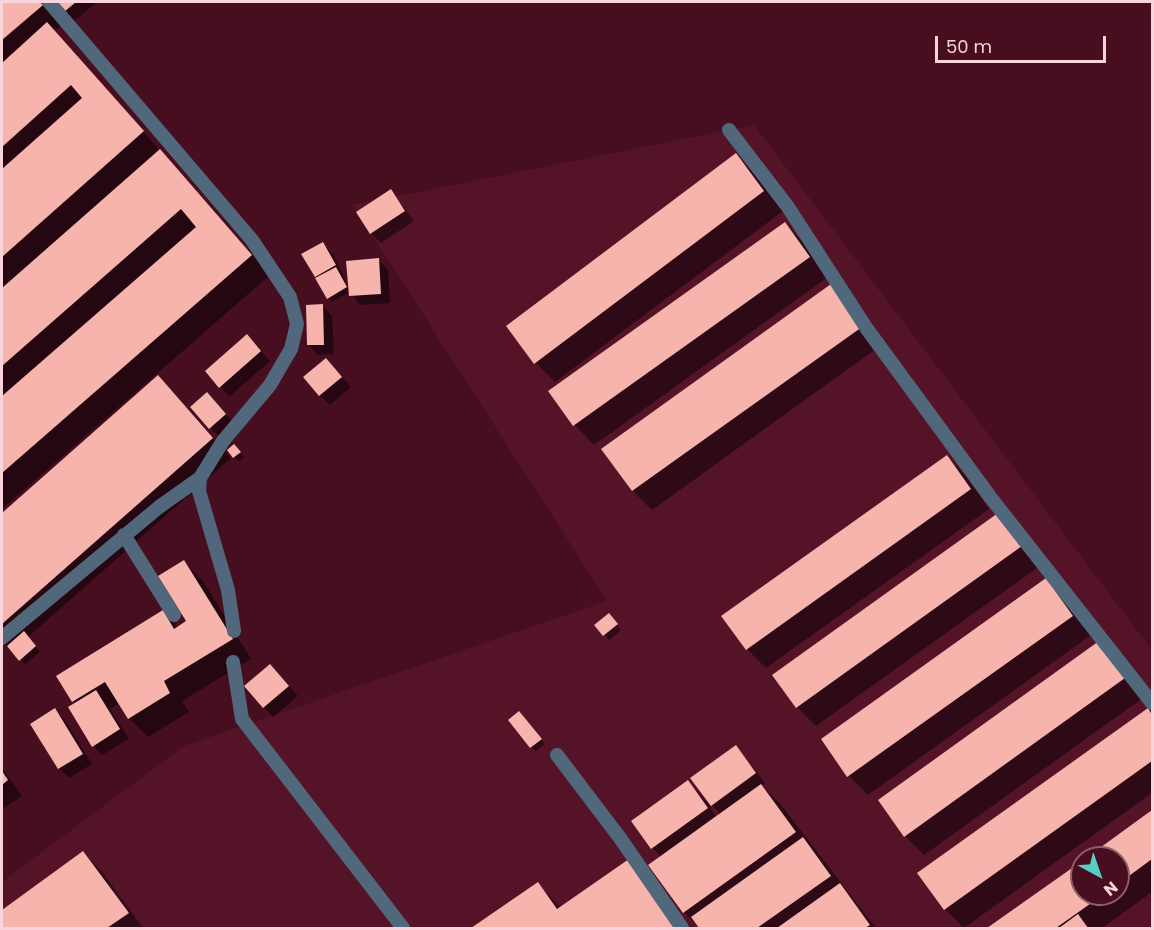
<!DOCTYPE html>
<html>
<head>
<meta charset="utf-8">
<style>
  body { margin:0 }
  #map { position:relative; width:1154px; height:930px; overflow:hidden; background:#470e20; font-family:Poppins,sans-serif }
  canvas { display:block }
  .frame { position:absolute; inset:0; border:3px solid #fad4db; pointer-events:none }
  .north { position:absolute; left:1070px; top:846px; width:60px; height:60px; box-sizing:border-box; background:#470e20; border:2px solid #8f5d6b; border-radius:50%; rotate:140deg; font-size:16px; font-weight:700; line-height:24px; text-align:center; color:#fad4db }
  .north::after { content:''; display:block; margin:auto; width:21px; height:27px; background:#57cec1; clip-path:polygon(50% 0,100% 100%,50% 72%,0 100%) }
  .scale { position:absolute; left:935px; top:36px; width:171px; height:27px; box-sizing:border-box; border:3px solid #fad4db; border-top:0; padding-left:8px; font-size:18px; line-height:21px; white-space:nowrap; color:#fad4db; -webkit-text-stroke:4px #470e20; paint-order:stroke }
</style>
</head>
<body>
<div id="map">
<canvas width="1154" height="930"></canvas>
<div class="frame"></div>
<div class="north">N</div>
<div class="scale">50 m</div>
</div>
<script>
const context = document.querySelector('canvas').getContext('2d');
context.lineJoin = 'round';
function paint(path, color) {
  context.fillStyle = color;
  context.fill(path, 'evenodd');
}
function toPath(rows) {
  const path = new Path2D();
  for (const r of rows) {
    path.moveTo(r[0], r[1]);
    for (let i = 2; i < r.length; i += 2) path.lineTo(r[i], r[i + 1]);
  }
  return path;
}
function strokePath(path, color, width, dash) {
  context.strokeStyle = color;
  context.lineWidth = width;
  context.lineCap = dash ? 'butt' : 'round';
  context.setLineDash(dash || []);
  context.stroke(path);
}
paint(toPath([
  [754,125,1152,650,1152,928,2,928,2,882,184,746,607,601,353,205],
  [1082,858,1118,858,1118,894,1082,894]
]), '#551328');
paint(toPath([
  [2,2,41,2,61,25,54,31,270,275,2,509],
  [57,2,95,2,96,3,74,21],
  [736,155,755,174,783,211,555,382,536,363],
  [391,191,414,221,381,243,371,233],
  [785,224,804,243,828,277,594,445,575,425,551,392],
  [323,244,333,254,350,291,378,260,388,270,390,303,360,305,350,292,332,302,316,277],
  [831,286,880,346,652,510,633,491],
  [323,306,332,316,334,354,318,355,309,345],
  [256,346,270,361,230,396,220,387],
  [326,360,351,387,330,405,320,395],
  [158,377,231,458,28,637,40,652,25,664,2,642,2,515],
  [217,404,235,424,220,437,210,428],
  [238,451,244,457,239,461,234,457],
  [947,457,966,476,989,509,766,668,747,649,724,617],
  [1017,534,1040,566,816,726,797,707],
  [184,562,203,581,251,659,182,701,189,712,148,737,129,718,120,703,110,709,129,739,102,755,93,746,73,701,163,612,178,628,188,622],
  [1045,580,1065,599,1091,635,868,795,849,776,823,739],
  [613,619,621,630,609,640,596,625],
  [1099,643,1143,698,924,855,905,836],
  [270,666,298,696,273,717,264,707],
  [55,710,65,720,92,764,69,778,59,768,32,725],
  [1147,710,1152,715,1152,793,964,928,945,909],
  [524,718,545,744,536,751,531,747],
  [736,747,765,783,762,786,781,805,876,928,700,928,684,912,662,857,652,848,688,782,706,801,717,818,721,815,708,801],
  [2,768,22,796,2,809],
  [1152,812,1152,892,1102,928,990,928,1082,863,1082,894,1118,894,1118,858,1088,858],
  [83,852,102,872,143,928,2,928,2,912],
  [538,884,561,908,681,928,473,928]
]), '#0007');
paint(toPath([
  [2,2,40,2,43,5,2,40],
  [55,2,76,2,64,12],
  [47,22,144,131,2,257,2,169,82,98,71,85,2,147,2,63],
  [160,149,252,255,2,473,2,396,196,227,181,209,2,366,2,288],
  [736,153,764,191,534,364,506,326],
  [391,189,405,211,370,234,356,212],
  [785,222,810,257,573,426,548,391],
  [323,242,336,265,315,277,301,254],
  [379,258,381,294,349,296,346,261],
  [336,267,347,287,327,299,315,278],
  [831,284,862,327,632,491,601,449],
  [323,304,324,345,307,345,306,305],
  [247,334,261,351,219,388,205,371],
  [326,358,342,377,319,396,303,377],
  [158,375,213,438,2,624,2,513],
  [207,392,226,414,209,429,190,407],
  [234,444,241,452,233,458,227,450],
  [947,455,971,489,746,650,721,616],
  [998,513,1022,546,796,708,772,675],
  [184,560,233,639,164,681,170,693,128,719,105,682,72,702,56,676,163,610,174,629,186,621,158,576],
  [1046,578,1073,616,847,777,821,739],
  [609,613,618,624,603,636,594,625],
  [24,631,36,646,19,661,7,646],
  [1099,641,1125,678,904,837,878,800],
  [270,664,289,686,263,708,244,686],
  [96,690,120,729,92,747,68,707],
  [55,708,83,754,58,769,30,724],
  [1148,708,1152,715,1152,761,944,910,917,873],
  [519,711,542,739,530,748,508,720],
  [736,745,756,773,711,806,690,778],
  [2,771,8,780,2,785],
  [688,780,708,808,651,849,631,821],
  [761,784,796,832,683,913,648,865],
  [1152,810,1152,859,1118,884,1118,858,1086,858],
  [803,837,831,876,757,928,699,928,691,917],
  [83,851,129,913,107,928,2,928,2,910],
  [629,859,677,928,471,928,538,882,557,909],
  [1082,861,1082,894,1104,894,1056,928,987,928],
  [840,883,870,925,865,928,777,928],
  [1078,914,1088,928,1059,928]
]), '#f6b4ad');
strokePath(toPath([
  [49,2,252,240,290,297,297,324,291,349,270,385,223,441,200,478,199,491,228,590,234,631],
  [729,130,788,207,867,329,991,498,1152,703],
  [124,535,174,615],
  [2,638,159,507,200,478],
  [233,662,242,719,403,928],
  [557,755,620,838,682,928]
]), '#50677c', 14);
</script>
</body>
</html>
